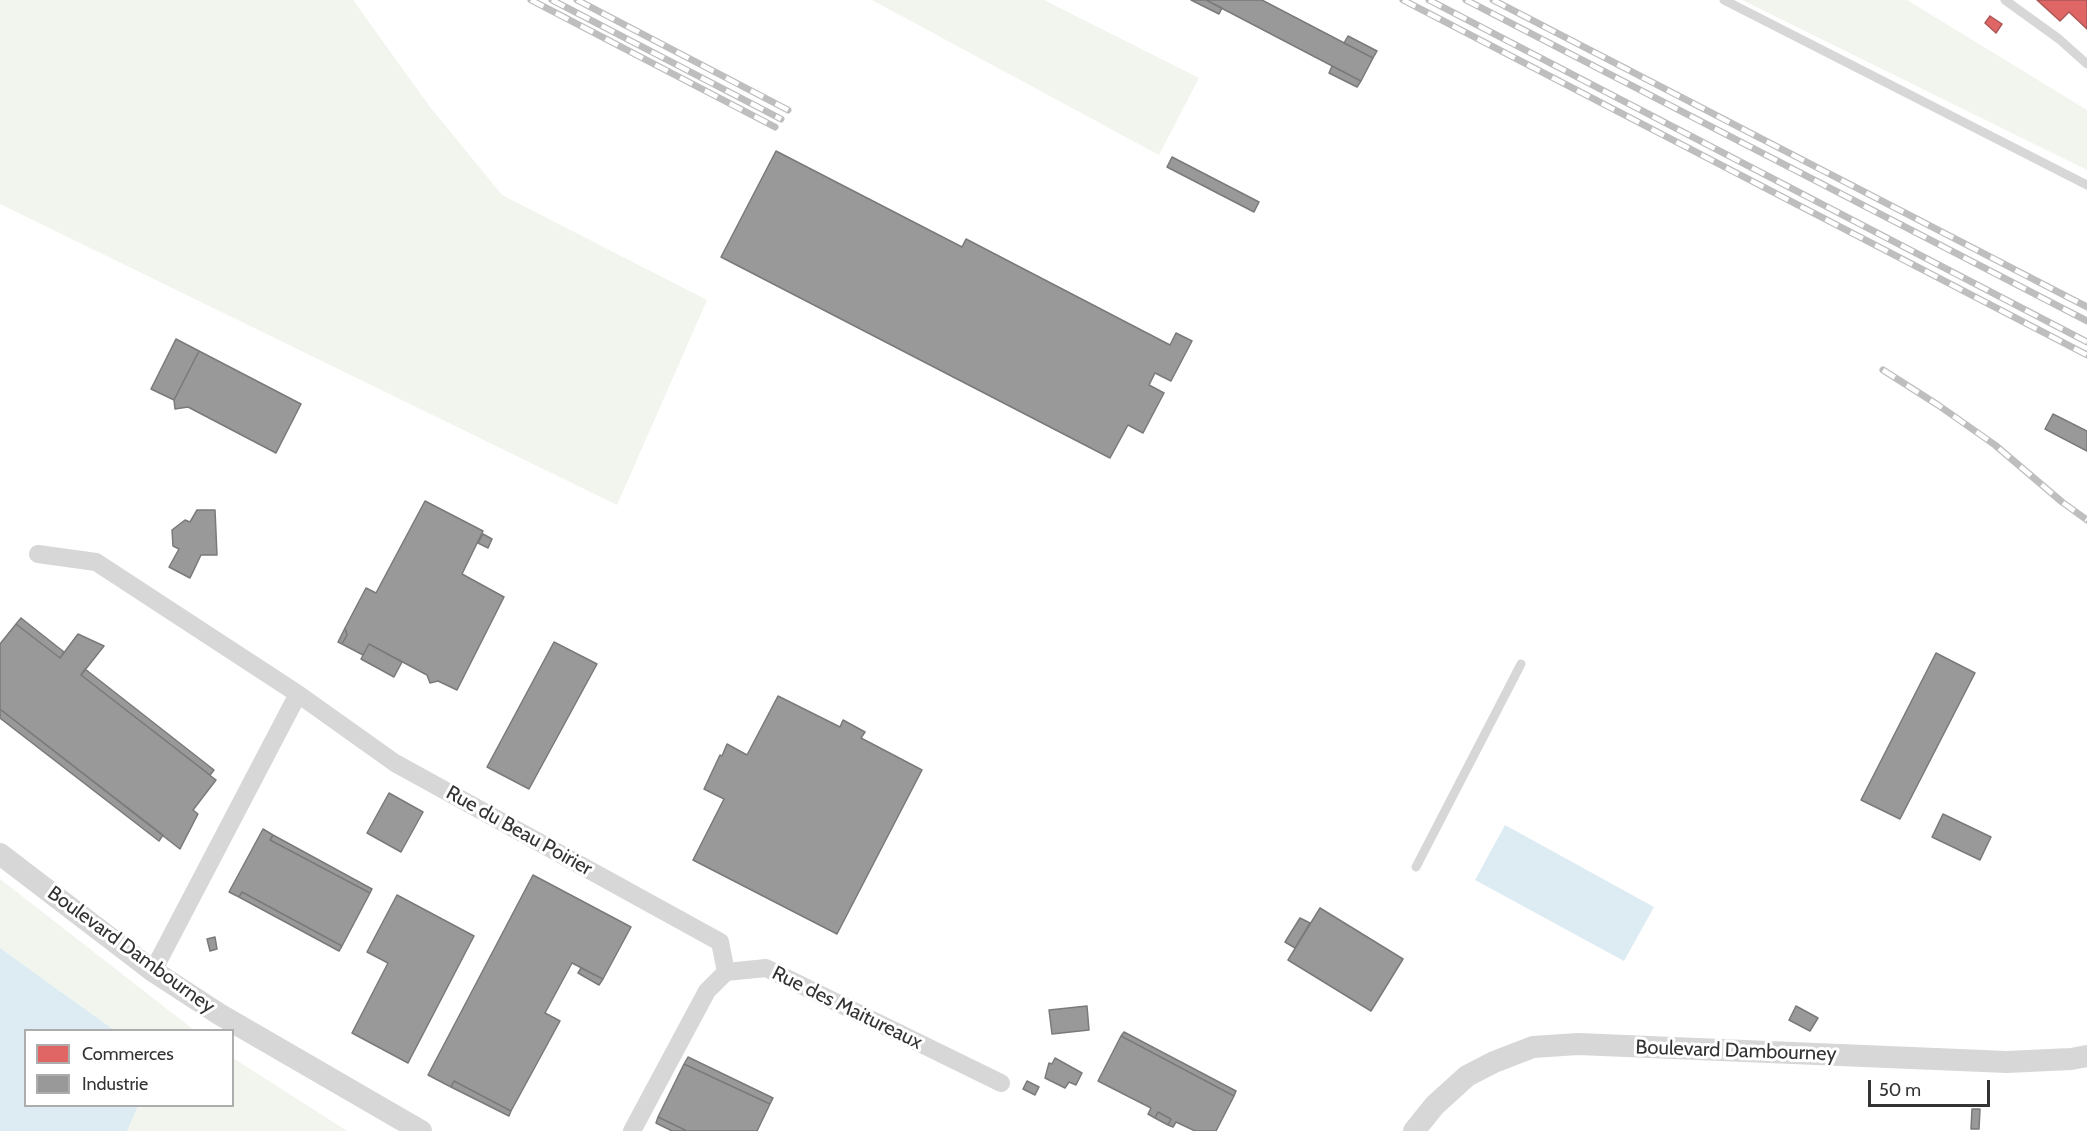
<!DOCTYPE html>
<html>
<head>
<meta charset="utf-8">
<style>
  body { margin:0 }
  #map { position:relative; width:2087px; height:1131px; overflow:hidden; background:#fff; font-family:Cabin,sans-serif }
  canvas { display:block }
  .legend { position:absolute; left:24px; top:1029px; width:210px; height:78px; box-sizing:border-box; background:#fff; border:2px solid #adadad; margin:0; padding:8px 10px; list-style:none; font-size:18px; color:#333 }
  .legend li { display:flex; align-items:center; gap:12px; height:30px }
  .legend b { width:30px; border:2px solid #adadad }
  .scale { position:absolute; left:1868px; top:1080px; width:122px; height:27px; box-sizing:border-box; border:3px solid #333; border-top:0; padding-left:8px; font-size:18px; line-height:21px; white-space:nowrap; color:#333; -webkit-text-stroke:4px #fff; paint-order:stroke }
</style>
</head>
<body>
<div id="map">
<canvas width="2087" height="1131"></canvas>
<ul class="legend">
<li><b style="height:16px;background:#e06666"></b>Commerces</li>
<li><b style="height:16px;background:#999"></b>Industrie</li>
</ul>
<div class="scale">50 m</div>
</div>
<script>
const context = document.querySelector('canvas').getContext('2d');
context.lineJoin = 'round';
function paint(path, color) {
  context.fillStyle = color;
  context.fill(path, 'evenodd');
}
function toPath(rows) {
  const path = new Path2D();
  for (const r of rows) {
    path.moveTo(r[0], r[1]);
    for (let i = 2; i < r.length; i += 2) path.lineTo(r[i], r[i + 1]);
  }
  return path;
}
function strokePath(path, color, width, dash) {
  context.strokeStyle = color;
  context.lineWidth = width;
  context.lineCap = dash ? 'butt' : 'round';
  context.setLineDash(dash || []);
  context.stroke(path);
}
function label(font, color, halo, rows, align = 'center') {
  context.font = font + ' Cabin,sans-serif';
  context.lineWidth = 6;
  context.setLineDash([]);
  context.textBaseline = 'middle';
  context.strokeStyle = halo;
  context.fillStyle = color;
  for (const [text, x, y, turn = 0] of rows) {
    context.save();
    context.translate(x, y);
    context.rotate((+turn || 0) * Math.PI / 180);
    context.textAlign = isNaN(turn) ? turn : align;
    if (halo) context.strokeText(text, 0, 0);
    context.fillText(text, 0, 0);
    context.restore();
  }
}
paint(toPath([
  [0,0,353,0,430,107,502,195,707,300,617,505,0,204],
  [872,0,1044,0,1199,78,1159,155],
  [1742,0,1907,0,2087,110,2087,170],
  [0,879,194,1030,114,1030,0,948],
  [233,1058,347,1131,127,1131,138,1106,232,1106]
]), '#f1f5ed');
paint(toPath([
  [1505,825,1654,907,1624,961,1475,880],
  [0,948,114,1030,26,1030,26,1106,138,1106,127,1131,0,1131]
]), '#ddebf3');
const shops = toPath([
  [2037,0,2087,0,2087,29,2069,12,2060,21,2037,0],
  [1990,16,2002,24,1996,33,1985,23,1990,16]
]);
paint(shops, '#e06666');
strokePath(shops, '#ac5757', 1.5);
const industry = toPath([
  [1191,0,1206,0,1222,8,1219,14,1191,0],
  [1206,0,1262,0,1373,58,1361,81,1206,0],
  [1348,36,1377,51,1373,58,1344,43,1348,36],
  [1332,66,1361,81,1357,87,1329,73,1332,66],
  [776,151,962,247,966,239,1170,345,1176,333,1192,341,1171,381,1155,373,1149,385,1164,393,1143,433,1128,425,1110,458,721,257,776,151],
  [1172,157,1259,202,1254,212,1167,167,1172,157],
  [176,339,199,351,174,400,151,389,176,339],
  [199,351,301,404,276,453,188,407,175,409,174,400,199,351],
  [2053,414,2087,431,2087,451,2045,429,2053,414],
  [425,501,483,531,462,574,504,597,457,690,438,681,430,683,427,675,369,644,363,655,342,644,347,635,345,628,366,588,376,593,425,501],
  [197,510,215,510,217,555,201,555,190,578,169,567,179,549,173,546,172,530,185,520,190,522,197,510],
  [483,534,492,539,488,548,478,543,483,534],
  [21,618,64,652,60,658,16,624,21,618],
  [16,624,60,658,78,634,104,646,81,675,216,780,193,810,198,814,180,849,0,709,0,644,16,624],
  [345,628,347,635,342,644,338,642,345,628],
  [554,642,597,664,529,789,487,767,554,642],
  [369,644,402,662,394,677,361,659,369,644],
  [1936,653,1975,673,1900,819,1861,800,1936,653],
  [85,669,214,770,210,775,81,675,85,669],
  [778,696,840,727,843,720,865,732,861,738,922,770,837,934,693,860,724,799,704,789,720,755,722,756,727,744,747,755,778,696],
  [0,709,163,835,159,841,0,718,0,709],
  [389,793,423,812,401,852,367,833,389,793],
  [1943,814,1991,837,1980,860,1932,837,1943,814],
  [263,829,273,835,270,840,370,893,342,946,242,892,239,897,229,892,263,829],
  [273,835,372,889,370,893,270,840,273,835],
  [533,875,631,927,603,979,572,963,545,1013,560,1021,511,1111,454,1081,451,1087,428,1075,533,875],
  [242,892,342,946,339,951,239,897,242,892],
  [397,895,474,936,408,1063,352,1033,388,963,367,952,397,895],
  [1320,908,1403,959,1371,1011,1288,960,1320,908],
  [1300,918,1310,923,1295,948,1285,942,1300,918],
  [215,937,217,949,210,951,207,939,215,937],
  [581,968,603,979,599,985,578,973,581,968],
  [1087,1006,1089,1030,1052,1034,1049,1010,1087,1006],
  [1796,1006,1818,1018,1810,1031,1789,1020,1796,1006],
  [1124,1032,1236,1091,1234,1096,1121,1036,1124,1032],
  [1121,1036,1234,1096,1216,1131,1195,1131,1176,1122,1173,1127,1168,1125,1171,1119,1158,1112,1155,1118,1148,1114,1151,1108,1098,1081,1121,1036],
  [688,1057,773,1098,770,1104,684,1064,688,1057],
  [1055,1058,1082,1073,1076,1085,1069,1082,1065,1088,1045,1078,1049,1063,1052,1064,1055,1058],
  [684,1064,770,1104,757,1131,687,1131,658,1117,684,1064],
  [454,1081,511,1111,509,1116,451,1087,454,1081],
  [1027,1081,1039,1087,1035,1095,1023,1089,1027,1081],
  [1972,1109,1980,1109,1979,1129,1971,1129,1972,1109],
  [1158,1112,1171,1119,1168,1125,1155,1118,1158,1112],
  [658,1117,687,1131,672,1131,656,1123,658,1117]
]);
paint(industry, '#999');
strokePath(industry, '#7a7a7a', 1.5);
strokePath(toPath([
  [1724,0,2087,185],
  [2005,0,2059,39,2087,64],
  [1416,867,1521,664]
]), '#d7d7d7', 9);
strokePath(toPath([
  [38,554,96,562,298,694,395,763,720,942,726,972],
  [153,971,298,694],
  [632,1131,707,991,726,972,766,968,1001,1083]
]), '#d7d7d7', 18);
strokePath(toPath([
  [0,854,153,971,219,1014,421,1131],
  [1414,1131,1435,1105,1467,1076,1494,1062,1533,1047,1578,1044,2007,1062,2071,1059,2087,1056]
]), '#d7d7d7', 22);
const rail = toPath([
  [531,0,775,127],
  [552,0,781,119],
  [577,0,788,110],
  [1403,0,2087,355],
  [1429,0,2087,342],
  [1466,0,2087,321],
  [1493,0,2087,307],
  [1883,370,1938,405,1995,445,2062,502,2087,520]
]);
strokePath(rail, '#bebebe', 7);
strokePath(rail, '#fff', 4.5, [14]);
label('20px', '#333', '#fff', [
  ["Rue du Beau Poirier",519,831,29],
  ["Boulevard Dambourney",131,950,36],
  ["Rue des Maitureaux",847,1008,26],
  ["Boulevard Dambourney",1736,1051,2]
]);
</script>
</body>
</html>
